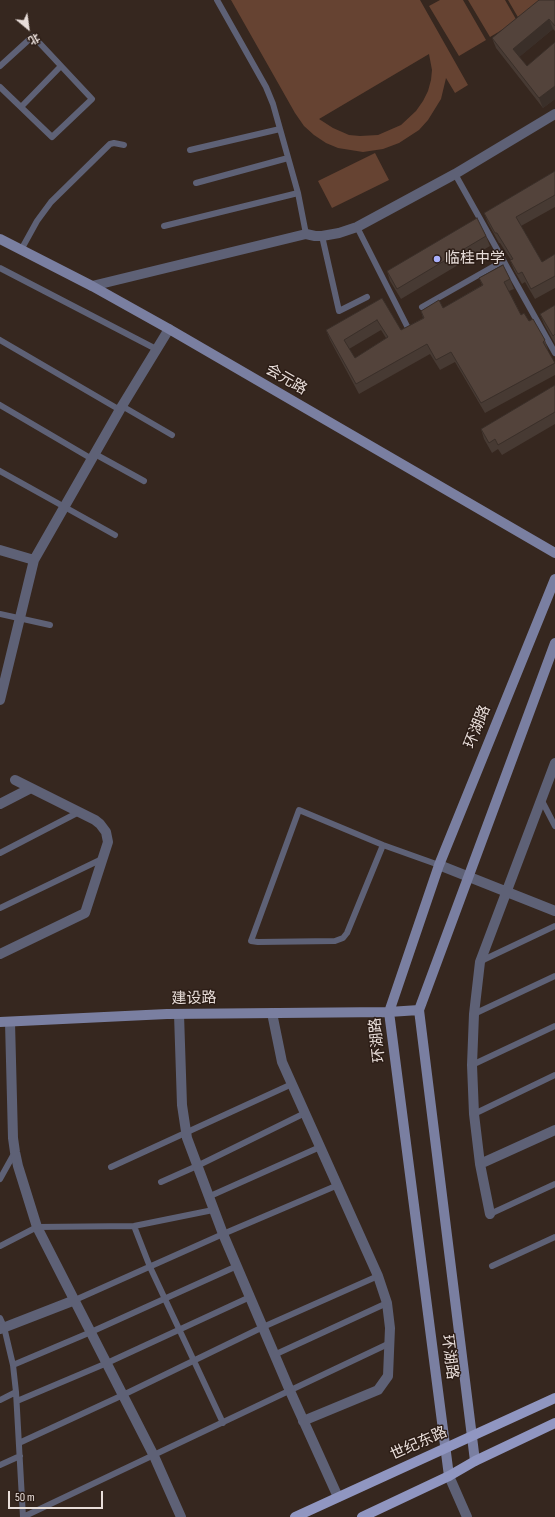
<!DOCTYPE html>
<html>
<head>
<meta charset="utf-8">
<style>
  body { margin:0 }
  #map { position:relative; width:555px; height:1517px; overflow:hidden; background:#36271f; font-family:"Sofia Sans Condensed","Noto Sans SC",sans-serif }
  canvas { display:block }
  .north { position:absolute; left:8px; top:8px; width:40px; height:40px; -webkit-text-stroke:3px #2c1d16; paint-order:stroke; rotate:151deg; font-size:11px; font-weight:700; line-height:16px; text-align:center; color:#e9deda }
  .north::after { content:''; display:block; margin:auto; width:14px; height:18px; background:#e9deda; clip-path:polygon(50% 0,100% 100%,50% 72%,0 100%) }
  .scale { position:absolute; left:8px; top:1491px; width:95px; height:18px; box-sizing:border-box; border:2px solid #e9deda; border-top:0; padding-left:5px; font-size:12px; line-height:14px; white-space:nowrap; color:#e9deda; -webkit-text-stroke:3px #2c1d16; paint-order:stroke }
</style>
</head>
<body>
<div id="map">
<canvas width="555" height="1517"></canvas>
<div class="north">北</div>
<div class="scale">50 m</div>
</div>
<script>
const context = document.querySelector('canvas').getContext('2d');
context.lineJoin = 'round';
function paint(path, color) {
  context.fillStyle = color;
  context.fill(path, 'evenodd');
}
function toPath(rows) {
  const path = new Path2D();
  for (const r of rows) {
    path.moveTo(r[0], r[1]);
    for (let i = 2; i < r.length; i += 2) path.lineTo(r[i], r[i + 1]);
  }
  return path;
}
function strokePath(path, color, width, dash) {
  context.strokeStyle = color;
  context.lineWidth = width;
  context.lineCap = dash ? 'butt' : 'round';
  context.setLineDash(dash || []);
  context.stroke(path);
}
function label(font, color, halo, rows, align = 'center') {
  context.font = font + ' "Sofia Sans Condensed","Noto Sans SC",sans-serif';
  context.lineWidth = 3;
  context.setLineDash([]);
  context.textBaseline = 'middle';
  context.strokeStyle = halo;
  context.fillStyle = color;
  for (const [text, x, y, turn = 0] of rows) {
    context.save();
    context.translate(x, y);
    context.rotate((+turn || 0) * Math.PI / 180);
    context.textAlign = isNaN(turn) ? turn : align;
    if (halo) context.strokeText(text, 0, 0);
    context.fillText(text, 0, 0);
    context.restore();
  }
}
paint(toPath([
  [231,0,420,0,468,85,455,93,446,78,441,99,428,120,419,130,399,143,383,149,363,152,338,148,326,143,314,135,304,126,295,113],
  [429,54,432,70,431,80,428,91,423,101,416,111,401,125,378,135,360,136,349,135,333,128,319,119],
  [440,0,463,0,486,40,459,56,429,6],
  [468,0,505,0,517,21,490,37],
  [508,0,545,0,519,19],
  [375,153,389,180,332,208,318,181]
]), '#664332');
strokePath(toPath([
  [217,0,266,87,273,104,298,193,306,234],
  [0,66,33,36,92,99,52,137,0,87],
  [21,107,61,66],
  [190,150,280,129],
  [455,174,555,353],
  [196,183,288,158],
  [164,226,298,193],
  [357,227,409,330],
  [322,236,339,311,367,297],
  [21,250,37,221,51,202,110,144,114,143,124,145],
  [0,268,156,349],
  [422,307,503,261],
  [0,340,120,410],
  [0,405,92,459],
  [122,406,172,435],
  [95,454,144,481],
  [0,471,115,535],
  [0,614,50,625],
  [541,799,555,826],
  [383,845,347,933,343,938,335,941,258,942,251,941,299,810,383,845,439,865],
  [0,853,79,812],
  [0,908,102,859],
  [481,961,555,926],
  [474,1014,555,976],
  [472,1065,555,1026],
  [474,1114,555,1075],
  [111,1167,292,1084],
  [0,1179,15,1152],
  [161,1182,197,1166,305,1113],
  [208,1197,320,1147],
  [490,1214,555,1184],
  [134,1226,150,1267,223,1423],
  [0,1246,37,1227,134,1226,213,1210],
  [492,1266,555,1237],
  [75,1300,223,1234,338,1185],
  [0,1318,4,1327,13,1365,16,1392,23,1517],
  [274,1355,387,1303],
  [13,1365,91,1332,237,1266],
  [0,1400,16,1392],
  [17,1401,107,1363,250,1297],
  [19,1443,123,1395,263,1327,378,1276],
  [0,1465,20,1456],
  [23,1517,390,1343]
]), '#5e6176', 6);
strokePath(toPath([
  [92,286,306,234,315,236,322,236,339,233,357,227,455,174,555,114],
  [0,550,34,560],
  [0,700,34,560,122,406,169,329],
  [0,804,31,788],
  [439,865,555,911],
  [0,954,85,913,108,842,106,832,100,824,95,820,15,780],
  [272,1013,282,1062,378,1276,387,1303,390,1328,388,1376,378,1390,303,1421],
  [179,1014,182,1105,187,1138,223,1234,290,1391,338,1497],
  [10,1022,13,1138,15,1152,18,1166,37,1227,154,1456,181,1517],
  [480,1164,555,1130],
  [490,1214,480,1164,474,1114,472,1065,474,1014,480,962,555,763],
  [0,1329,75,1300],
  [449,1476,467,1517]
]), '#5e6176', 10);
strokePath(toPath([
  [0,239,92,286,169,329,555,553],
  [0,1022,167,1014,389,1012,419,1010],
  [475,1461,419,1010,555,643],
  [449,1476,389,1012,439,865,555,579]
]), '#7a7fa1', 10);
strokePath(toPath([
  [295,1517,555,1398],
  [362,1517,449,1476,475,1461,555,1423]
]), '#9096c1', 10);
paint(toPath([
  [555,0,555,31,553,29,519,57,527,66,555,42,555,99,543,108,496,48,492,38],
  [555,171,555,207,521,226,542,262,555,254,555,288,535,299,525,282,522,284,514,270,510,260,511,260,500,243,499,243,488,223,484,213],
  [486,236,490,246,401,299,390,281,387,271],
  [479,278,510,279,514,289,509,291,521,315,529,321,545,340,548,350,548,351,555,364,555,375,485,413,455,362,440,370,430,354,359,394,330,340,326,330,382,298,401,330,423,318,421,311,443,308,482,285],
  [381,330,386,338,355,358,349,349],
  [555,305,555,344,544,324,540,314],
  [555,385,555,424,502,455,498,449,492,453,484,439,481,429]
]), '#473a33');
paint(toPath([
  [549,19,553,29,517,59,513,49],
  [555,86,555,99,543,108,539,98]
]), '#3a2f29');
const building = toPath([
  [539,0,555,0,555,26,549,19,513,49,527,66,555,42,555,86,539,98,492,38,539,0],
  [555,171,555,195,516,217,542,262,555,254,555,276,531,289,522,272,518,274,510,260,513,259,497,233,495,233,484,213,555,171],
  [477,218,486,236,397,289,387,271,477,218],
  [503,265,510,279,504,282,521,315,524,313,529,321,533,319,545,340,543,342,555,363,481,403,451,352,436,360,427,344,356,384,326,330,382,298,401,330,424,318,421,311,439,300,443,308,483,285,479,278,503,265],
  [377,320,388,337,355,358,344,340,377,320],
  [555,305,555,334,553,336,540,314,555,305],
  [555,385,555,412,498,445,495,439,489,443,481,429,555,385]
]);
paint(building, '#53433b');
strokePath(building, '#3a2f29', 1);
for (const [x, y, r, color] of [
  [437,259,4,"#a8b0fc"]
]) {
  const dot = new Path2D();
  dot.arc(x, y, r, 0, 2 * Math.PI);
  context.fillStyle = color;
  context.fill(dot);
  strokePath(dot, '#2c1d16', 1.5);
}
label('15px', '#e9deda', '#2c1d16', [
  ["临桂中学",445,259]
], 'left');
label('15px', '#e9deda', '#2c1d16', [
  ["会元路",286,380,30],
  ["环湖路",478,727,-68],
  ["建设路",194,999,-1],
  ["环湖路",378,1040,-96],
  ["环湖路",449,1357,83],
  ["世纪东路",419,1444,-24]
]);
</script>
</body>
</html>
